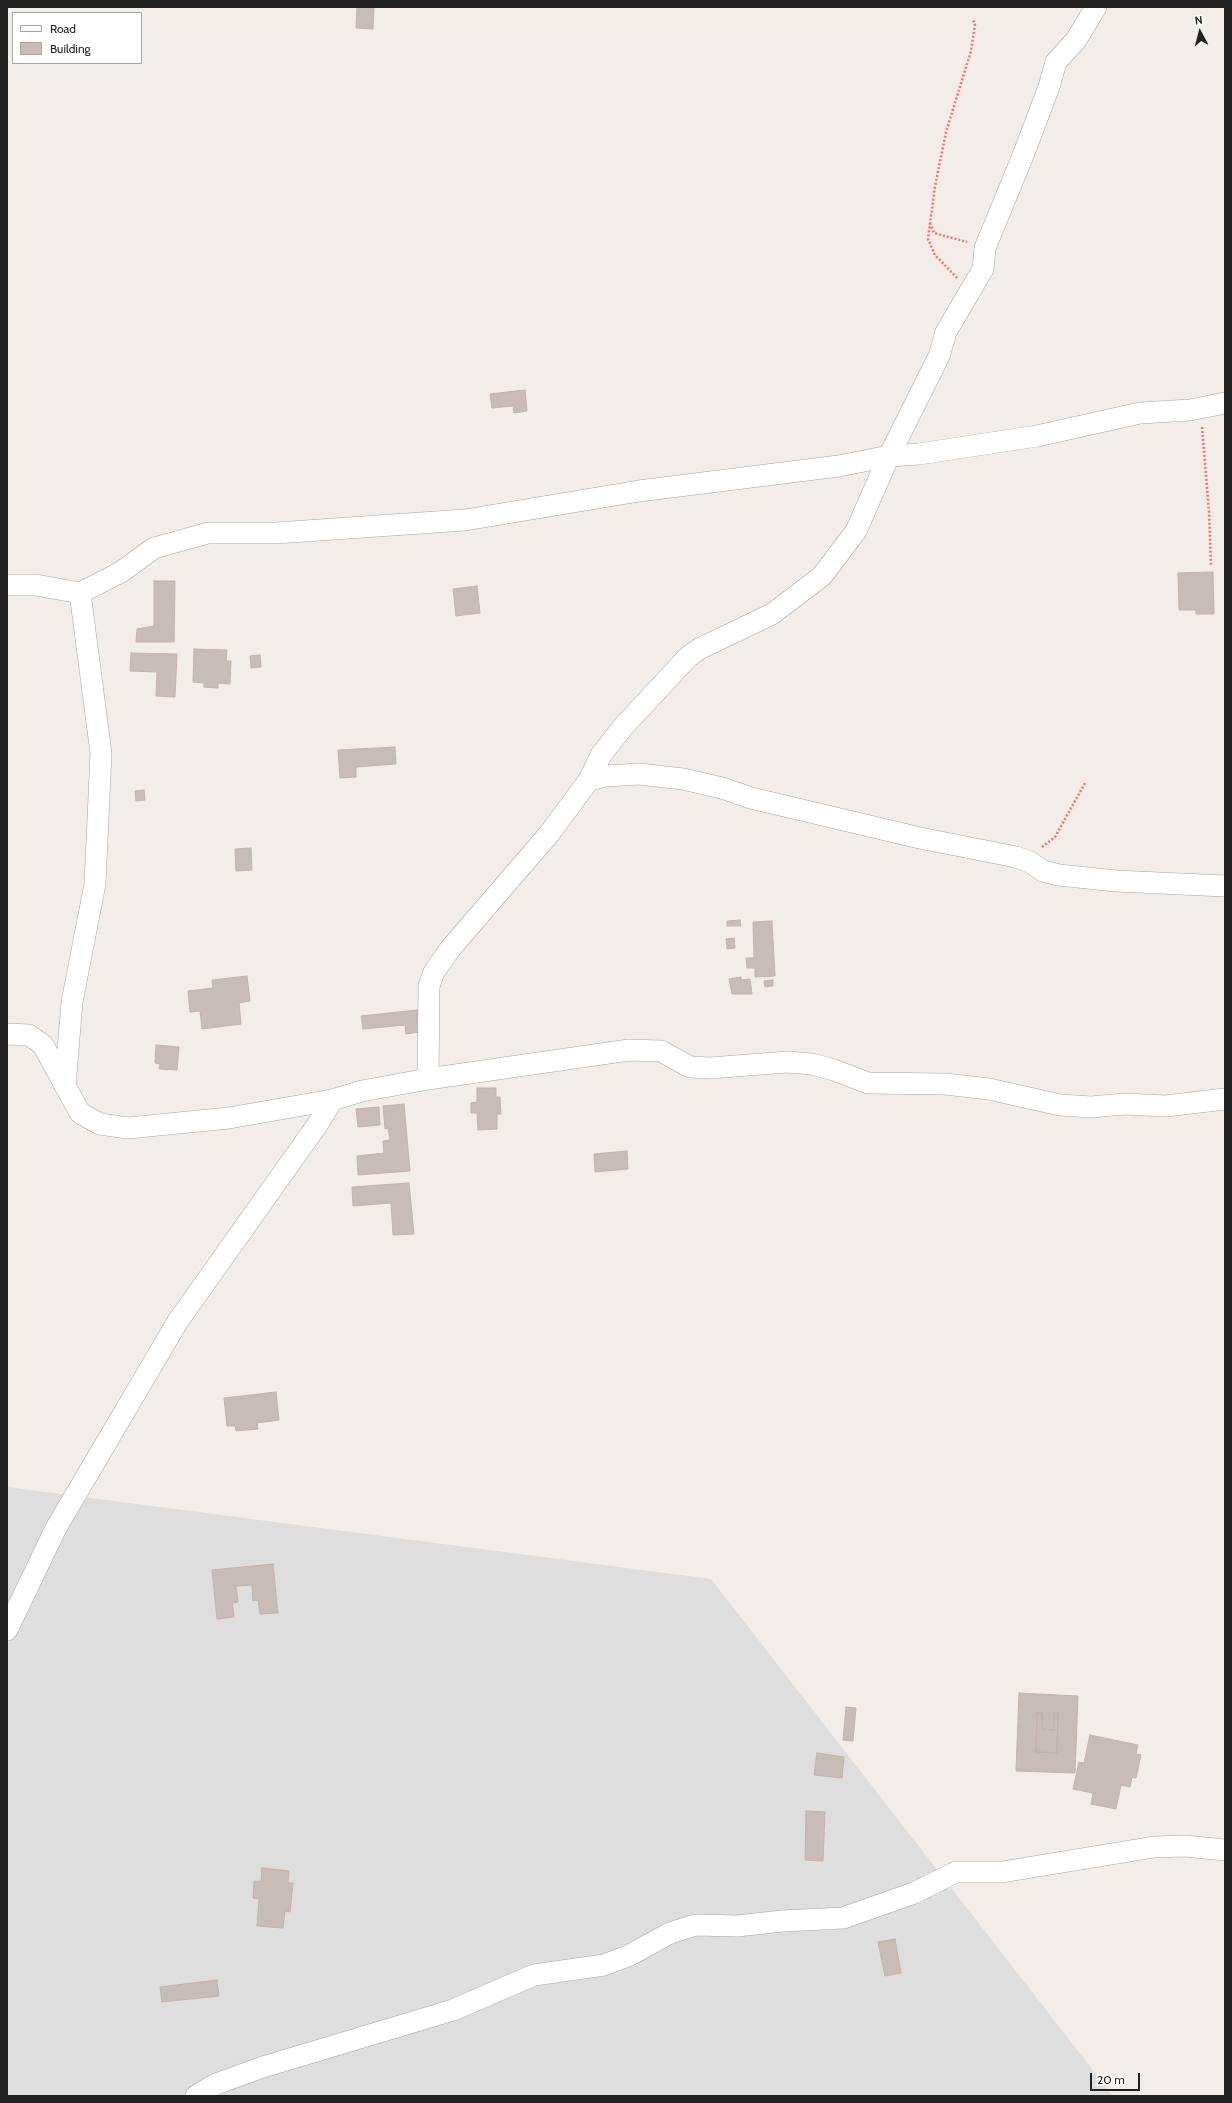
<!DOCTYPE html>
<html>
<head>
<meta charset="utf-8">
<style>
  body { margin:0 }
  #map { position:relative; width:1232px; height:2103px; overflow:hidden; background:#f2ede8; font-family:Cabin,sans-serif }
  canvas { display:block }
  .frame { position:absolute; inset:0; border:8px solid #212121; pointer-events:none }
  .legend { position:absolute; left:12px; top:12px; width:130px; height:52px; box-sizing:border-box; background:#fff; border:1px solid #a6a6a6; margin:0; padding:5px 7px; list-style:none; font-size:12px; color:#212121 }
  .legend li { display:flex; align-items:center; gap:8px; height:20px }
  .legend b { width:20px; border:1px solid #a6a6a6 }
  .north { position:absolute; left:1180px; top:12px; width:40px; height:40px; -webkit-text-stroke:3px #fff; paint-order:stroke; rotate:353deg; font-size:11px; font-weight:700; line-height:16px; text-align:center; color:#212121 }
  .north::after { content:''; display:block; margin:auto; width:14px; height:18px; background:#212121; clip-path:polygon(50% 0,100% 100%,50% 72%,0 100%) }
  .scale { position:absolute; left:1090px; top:2073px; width:50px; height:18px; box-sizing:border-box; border:2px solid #212121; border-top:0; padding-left:5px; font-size:12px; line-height:14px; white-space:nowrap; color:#212121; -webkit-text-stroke:3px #fff; paint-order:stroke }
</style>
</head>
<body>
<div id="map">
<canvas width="1232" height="2103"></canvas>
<div class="frame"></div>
<ul class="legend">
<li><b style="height:5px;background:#fff"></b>Road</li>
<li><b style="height:11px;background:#c7bcb7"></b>Building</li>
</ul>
<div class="north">N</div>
<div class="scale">20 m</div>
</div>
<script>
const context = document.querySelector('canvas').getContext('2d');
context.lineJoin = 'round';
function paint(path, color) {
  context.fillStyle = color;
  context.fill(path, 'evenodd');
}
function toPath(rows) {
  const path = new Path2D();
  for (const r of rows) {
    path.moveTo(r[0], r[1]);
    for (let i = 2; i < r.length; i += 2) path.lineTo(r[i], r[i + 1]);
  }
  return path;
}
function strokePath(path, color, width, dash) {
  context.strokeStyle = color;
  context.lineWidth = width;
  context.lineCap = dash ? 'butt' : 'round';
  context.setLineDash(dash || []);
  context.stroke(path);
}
paint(toPath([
  [7,1487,711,1579,1113,2096,7,2096]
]), '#dfdede');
const building = toPath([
  [357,7,374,7,373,29,356,28,357,7],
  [525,390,527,411,514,413,513,406,492,408,490,394,525,390],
  [1213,572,1214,614,1196,614,1196,610,1179,610,1178,573,1213,572],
  [154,581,175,581,174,642,136,642,137,629,154,626,154,581],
  [477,586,480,613,456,616,453,589,477,586],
  [194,649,227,650,226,661,231,661,230,684,218,683,218,688,204,687,204,683,193,682,194,649],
  [131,653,177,654,175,697,156,696,157,672,130,671,131,653],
  [260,655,261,667,251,668,250,656,260,655],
  [395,747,396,764,356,767,356,777,340,778,338,750,395,747],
  [144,790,145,800,136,801,135,791,144,790],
  [251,848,252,870,236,871,235,849,251,848],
  [740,920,741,926,727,926,727,921,740,920],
  [772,921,775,976,755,977,755,968,747,968,746,958,754,958,753,922,772,921],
  [734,938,735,948,727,949,726,939,734,938],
  [247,976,250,1001,239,1003,241,1024,202,1029,200,1011,190,1012,188,991,213,988,212,980,247,976],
  [741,977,741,980,750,979,752,994,732,994,729,979,741,977],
  [773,980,773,986,765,987,764,981,773,980],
  [417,1010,420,1032,406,1034,405,1025,363,1029,361,1016,417,1010],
  [156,1045,179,1047,177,1070,159,1069,160,1064,155,1063,156,1045],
  [477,1088,496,1088,496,1097,500,1097,501,1114,497,1114,497,1129,478,1130,477,1113,471,1113,471,1103,477,1102,477,1088],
  [404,1104,410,1171,358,1175,357,1156,384,1153,383,1141,390,1140,388,1128,385,1129,383,1106,404,1104],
  [379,1107,380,1125,358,1127,356,1109,379,1107],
  [627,1151,628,1169,595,1172,594,1154,627,1151],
  [409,1183,414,1234,393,1235,391,1203,353,1206,352,1187,409,1183],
  [276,1392,279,1420,257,1423,258,1429,236,1431,235,1426,227,1426,224,1398,276,1392],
  [273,1564,278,1613,260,1614,258,1600,253,1601,252,1585,236,1586,238,1602,232,1603,234,1617,217,1619,212,1570,273,1564],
  [1019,1693,1078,1696,1075,1773,1016,1771,1019,1693],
  [1037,1712,1042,1713,1042,1729,1054,1730,1054,1713,1058,1713,1057,1753,1036,1752,1037,1712],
  [846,1707,856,1708,853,1741,843,1740,846,1707],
  [1037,1712,1042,1713,1042,1729,1054,1730,1054,1713,1058,1713,1057,1753,1036,1752,1037,1712],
  [1090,1735,1138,1745,1136,1754,1141,1755,1136,1778,1132,1777,1130,1787,1121,1785,1116,1809,1091,1804,1093,1793,1073,1789,1079,1762,1084,1763,1090,1735],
  [817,1753,844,1757,842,1778,814,1775,817,1753],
  [806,1811,825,1812,823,1861,805,1860,806,1811],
  [262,1868,289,1871,288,1883,293,1883,290,1912,285,1911,283,1928,257,1926,259,1899,253,1898,254,1881,261,1881,262,1868],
  [895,1939,901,1973,885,1976,878,1942,895,1939],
  [217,1980,219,1996,162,2002,160,1987,217,1980]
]);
paint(building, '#c7bcb7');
strokePath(building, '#c4b2aa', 1);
const minor = toPath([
  [1096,7,1076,40,1056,62,1049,87,1022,158,985,248,983,269,946,332,939,356,889,456,856,531,822,576,772,614,699,649,688,657,623,727,601,755,589,780,606,776,639,774,683,779,722,788,751,798,920,838,1016,857,1030,862,1043,871,1059,875,1116,881,1225,886],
  [7,585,36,585,80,593,121,572,154,548,208,533,276,533,465,520,639,491,839,466,889,456,919,454,1037,436,1140,413,1190,410,1225,403],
  [7,1034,29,1035,43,1045,80,1113,100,1124,128,1128,229,1118,332,1100,362,1091,428,1079,629,1050,661,1051,690,1067,710,1068,787,1062,812,1064,834,1070,868,1083,945,1084,989,1089,1060,1105,1091,1107,1125,1104,1166,1106,1225,1099],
  [428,1079,429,986,434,972,450,949,549,834,589,780],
  [65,1086,72,1002,95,884,101,753,80,593],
  [7,1630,56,1528,178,1321,320,1121,332,1100],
  [196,2096,216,2084,263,2067,453,2010,534,1975,604,1965,628,1956,670,1933,695,1925,737,1926,782,1921,843,1918,914,1893,956,1872,1002,1872,1154,1847,1185,1846,1225,1850]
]);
strokePath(minor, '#a5a5a5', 22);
strokePath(toPath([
  [930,223,934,233,967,242],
  [957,278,935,255,928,239,935,186,946,132,971,51,975,24,973,20],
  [1202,427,1209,512,1211,566],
  [1042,847,1055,837,1085,783]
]), '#fb7072', 2.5, [2, 2]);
strokePath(minor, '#fff', 21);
</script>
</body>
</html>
